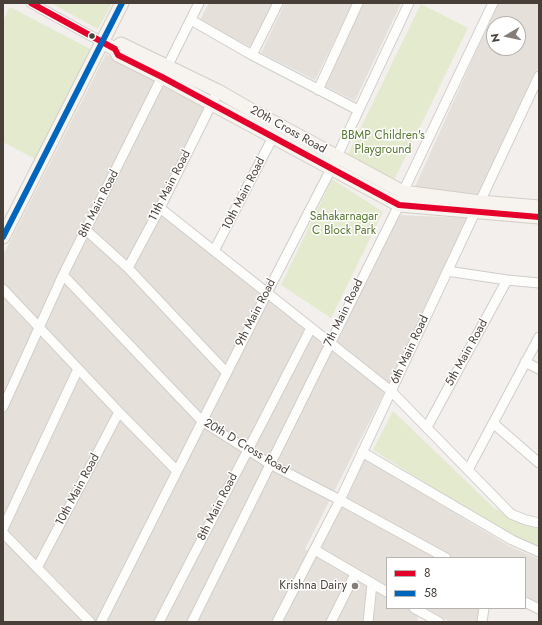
<!DOCTYPE html>
<html>
<head>
<meta charset="utf-8">
<style>
  body { margin:0 }
  #map { position:relative; width:542px; height:625px; overflow:hidden; background:#f2efec; font-family:Jost,sans-serif }
  canvas { display:block }
  .frame { position:absolute; inset:0; border:4px solid #483f38; pointer-events:none }
  .legend { position:absolute; left:386px; top:557px; width:140px; height:52px; box-sizing:border-box; background:#fff; border:1px solid #b6b2af; margin:0; padding:5px 7px; list-style:none; font-size:12px; color:#483f38 }
  .legend li { display:flex; align-items:center; gap:8px; height:20px }
  .legend b { width:20px; border:1px solid #b6b2af }
  .north { position:absolute; left:486px; top:16px; width:40px; height:40px; box-sizing:border-box; background:#fff; border:1px solid #b6b2af; border-radius:50%; rotate:261deg; font-size:11px; font-weight:700; line-height:16px; text-align:center; color:#483f38 }
  .north::after { content:''; display:block; margin:auto; width:14px; height:18px; background:#847d77; clip-path:polygon(50% 0,100% 100%,50% 72%,0 100%) }
</style>
</head>
<body>
<div id="map">
<canvas width="542" height="625"></canvas>
<div class="frame"></div>
<ul class="legend">
<li><b style="height:5px;background:#e4002b"></b>8</li>
<li><b style="height:5px;background:#0065bd"></b>58</li>
</ul>
<div class="north">N</div>
</div>
<script>
const context = document.querySelector('canvas').getContext('2d');
context.lineJoin = 'round';
function paint(path, color) {
  context.fillStyle = color;
  context.fill(path, 'evenodd');
}
function toPath(rows) {
  const path = new Path2D();
  for (const r of rows) {
    path.moveTo(r[0], r[1]);
    for (let i = 2; i < r.length; i += 2) path.lineTo(r[i], r[i + 1]);
  }
  return path;
}
function strokePath(path, color, width, dash) {
  context.strokeStyle = color;
  context.lineWidth = width;
  context.lineCap = dash ? 'butt' : 'round';
  context.setLineDash(dash || []);
  context.stroke(path);
}
function label(font, color, halo, rows, align = 'center') {
  context.font = font + ' Jost,sans-serif';
  context.lineWidth = 3;
  context.setLineDash([]);
  context.textBaseline = 'middle';
  context.strokeStyle = halo;
  context.fillStyle = color;
  for (const [text, x, y, turn = 0] of rows) {
    context.save();
    context.translate(x, y);
    context.rotate((+turn || 0) * Math.PI / 180);
    context.textAlign = isNaN(turn) ? turn : align;
    if (halo) context.strokeText(text, 0, 0);
    context.fillText(text, 0, 0);
    context.restore();
  }
}
paint(toPath([
  [209,3,275,3,253,48,199,22],
  [285,3,353,3,315,80,261,53],
  [362,3,401,3,355,101,323,85],
  [498,3,539,3,539,66,477,198,414,189],
  [494,24,518,24,518,48,494,48],
  [106,54,207,108,157,208,385,391,305,549,370,586,366,622,3,622,3,255],
  [397,215,469,218,391,386,337,343],
  [364,458,509,546,539,559,539,606,525,598,525,558,452,558,344,499],
  [342,506,437,558,387,558,387,586,319,548],
  [377,589,387,595,387,608,408,608,418,614,417,622,373,622],
  [425,608,480,608,479,622,450,622]
]), '#e5e0da');
paint(toPath([
  [51,3,112,3,98,29],
  [421,4,468,28,394,180,347,156],
  [10,7,92,50,35,159,3,142,3,21],
  [332,179,383,212,331,318,281,285],
  [393,411,494,508,528,525,539,527,539,547,518,538,472,512,373,450]
]), '#e4eace');
const street = toPath([
  [31,3,102,42],
  [191,20,252,55,358,110],
  [252,55,278,3],
  [318,90,358,3],
  [160,208,391,391,511,514,526,520,539,523],
  [86,230,128,268,226,372],
  [214,251,273,137],
  [128,268,160,208,218,91],
  [447,271,507,280,539,283],
  [63,275,202,421,270,464,340,500,446,558],
  [3,289,119,412,177,471],
  [525,362,539,369],
  [3,407,63,275,199,3],
  [493,423,539,463],
  [427,427,507,280],
  [362,452,512,540,539,552],
  [468,470,539,337],
  [3,529,78,369],
  [3,533,90,622],
  [315,550,387,592],
  [37,568,119,412],
  [525,602,539,609],
  [414,608,439,622],
  [101,622,267,293,332,167,409,3],
  [159,622,311,328],
  [192,622,399,205,403,192,493,3],
  [277,622,340,500,539,76],
  [331,622,355,574],
  [368,622,372,584],
  [482,622,484,608]
]);
const secondary = toPath([
  [102,42,115,49,118,55,162,77,399,205,539,217],
  [115,49,121,44,218,91,251,110,403,192,480,202,539,207],
  [3,237,122,3]
]);
strokePath(street, '#d0cdca', 11);
strokePath(secondary, '#d3cdc6', 15);
strokePath(street, '#fdfdfc', 9);
strokePath(secondary, '#f7f4f0', 13);
strokePath(toPath([
  [31,3,115,49,118,55,162,77,399,205,539,217]
]), '#e4002b', 6);
strokePath(toPath([
  [3,237,122,3]
]), '#0065bd', 6);
for (const [x, y, r, color] of [
  [92,36,3.5,"#483f38"],
  [355,586,4,"#847d77"]
]) {
  const dot = new Path2D();
  dot.arc(x, y, r, 0, 2 * Math.PI);
  context.fillStyle = color;
  context.fill(dot);
  strokePath(dot, '#fff', 1.5);
}
label('12px', '#483f38', '#fff', [
  ["20th Cross Road",288,130,29],
  ["11th Main Road",170,186,-63],
  ["10th Main Road",244,194,-63],
  ["8th Main Road",99,204,-63],
  ["9th Main Road",256,313,-63],
  ["7th Main Road",344,313,-64],
  ["6th Main Road",410,350,-65],
  ["5th Main Road",467,353,-61],
  ["20th D Cross Road",246,447,31],
  ["10th Main Road",78,490,-62],
  ["8th Main Road",218,507,-63]
]);
label('12px', '#56772e', '#fff', [
  ["BBMP Children's",383,136],
  ["Playground",383,150],
  ["Sahakarnagar",344,217],
  ["C Block Park",344,231]
]);
label('12px', '#483f38', '#fff', [
  ["Krishna Dairy",347,586]
], 'right');
</script>
</body>
</html>
